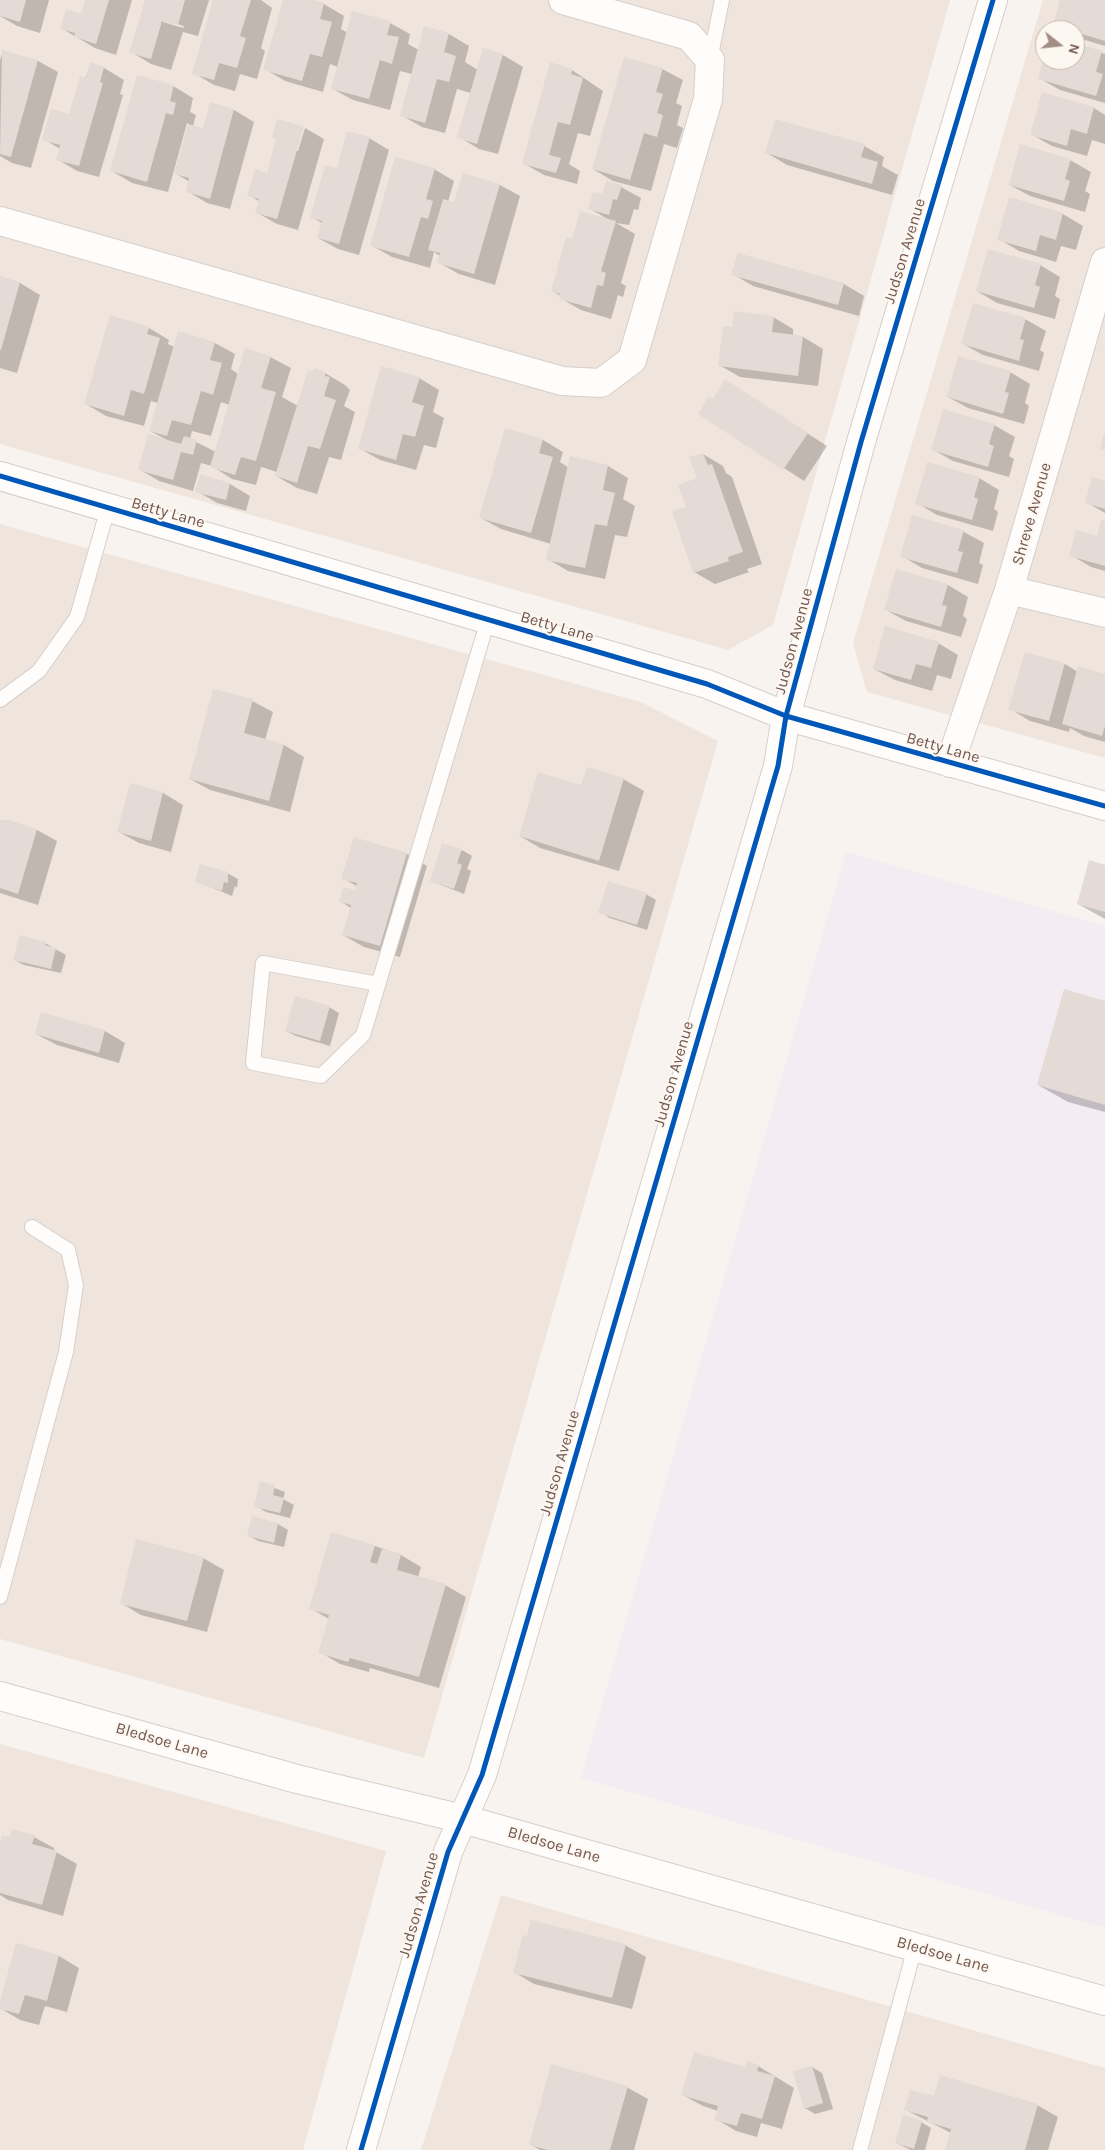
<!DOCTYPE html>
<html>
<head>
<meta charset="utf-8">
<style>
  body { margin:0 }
  #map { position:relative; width:1105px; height:2150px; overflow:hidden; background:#f8f3ee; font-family:Karla,sans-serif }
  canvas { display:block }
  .north { position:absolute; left:1035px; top:20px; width:50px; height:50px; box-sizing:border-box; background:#fdf7f1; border:1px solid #c6b7b1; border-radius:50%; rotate:106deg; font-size:14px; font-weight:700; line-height:20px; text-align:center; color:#735850 }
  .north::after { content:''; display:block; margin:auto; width:18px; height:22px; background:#a28e87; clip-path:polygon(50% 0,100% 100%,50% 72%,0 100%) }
</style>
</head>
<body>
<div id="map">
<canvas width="1105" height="2150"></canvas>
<div class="north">N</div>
</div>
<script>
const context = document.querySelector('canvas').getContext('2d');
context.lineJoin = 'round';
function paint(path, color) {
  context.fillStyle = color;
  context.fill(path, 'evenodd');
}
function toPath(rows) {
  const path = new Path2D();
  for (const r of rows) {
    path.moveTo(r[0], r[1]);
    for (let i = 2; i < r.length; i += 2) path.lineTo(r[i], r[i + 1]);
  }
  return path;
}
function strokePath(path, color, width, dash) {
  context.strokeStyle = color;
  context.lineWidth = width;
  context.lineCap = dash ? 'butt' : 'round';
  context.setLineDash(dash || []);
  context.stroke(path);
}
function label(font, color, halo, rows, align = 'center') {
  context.font = font + ' Karla,sans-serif';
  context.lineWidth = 4;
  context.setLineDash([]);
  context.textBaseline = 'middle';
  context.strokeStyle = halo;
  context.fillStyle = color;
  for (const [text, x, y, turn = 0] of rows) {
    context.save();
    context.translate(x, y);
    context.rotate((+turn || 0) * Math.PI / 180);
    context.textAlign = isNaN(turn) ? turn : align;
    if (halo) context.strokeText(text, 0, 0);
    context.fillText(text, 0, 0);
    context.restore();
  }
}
paint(toPath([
  [0,0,950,0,773,625,728,650,0,444],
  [1043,0,1105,0,1105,758,867,692,853,643],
  [1045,30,1075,30,1075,60,1045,60],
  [0,524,641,702,718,741,424,1758,0,1639],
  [0,1744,386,1851,303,2150,0,2150],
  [501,1895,1105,2068,1105,2150,421,2150]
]), '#efe5dd');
paint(toPath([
  [846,852,1105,926,1105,1928,581,1778]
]), '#f3ecf3');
paint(toPath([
  [1,0,49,0,40,33,17,26,0,16],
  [86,0,132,0,116,55,95,48,61,28,82,15],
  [147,0,209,0,198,36,183,32,171,70,151,64,131,52],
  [163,20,184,26,183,28,163,22],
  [215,0,261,0,272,8,261,48,265,51,257,79,240,74,235,91,214,85,194,73],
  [285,0,309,0,324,4,344,16,341,29,348,33,390,23,410,34,408,44,419,50,425,28,449,34,469,46,465,62,478,70,503,55,523,67,498,154,479,149,459,137,471,93,457,89,445,133,422,127,401,115,412,74,400,71,390,110,353,100,333,89,338,67,330,64,323,92,285,81,265,69],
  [1062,0,1105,0,1105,46,1075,37,1075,30,1063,30,1054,25],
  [1075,45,1105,54,1105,103,1060,90,1039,78,1045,58,1075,60],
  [3,51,38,61,58,72,31,168,12,163,0,156,0,60],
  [91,64,104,68,124,80,120,94,123,95,99,177,77,171,57,159,60,149,44,139,70,115],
  [662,69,683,80,676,103,682,106,677,125,683,128,677,148,664,144,651,191,613,181,593,169],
  [572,70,603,91,590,136,578,133,569,164,580,171,577,184,544,175,523,163],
  [173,86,193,98,190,112,196,115,193,126,204,129,211,104,234,110,254,122,230,209,207,203,187,191,190,182,176,174,189,124,187,123,168,192,132,183,112,171],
  [1043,94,1094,108,1105,115,1105,144,1092,140,1087,156,1052,146,1031,134],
  [278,120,295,151,298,151,305,128,324,139,298,230,277,224,256,212,260,202,249,195,267,174,278,139],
  [369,138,389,150,359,255,338,249,318,238,322,223,311,217,338,170],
  [864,146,884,157,882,166,898,175,892,195,787,165,767,153],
  [1070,160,1091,172,1085,191,1090,194,1085,212,1030,196,1010,185],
  [434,169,454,181,448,202,455,204,464,174,500,185,520,196,495,285,459,274,438,262,440,256,434,252,430,268,392,257,371,245],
  [621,187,641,198,638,210,634,209,629,225,616,223,635,234,621,283,626,286,623,297,618,295,611,319,581,310,560,298,561,296,552,291,573,241,609,220,589,208,603,196],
  [1010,199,1063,214,1083,226,1076,250,1061,246,1056,262,1019,251,999,239],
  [738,254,844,284,864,296,859,316,753,286,733,274],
  [1040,265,1060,277,1055,296,1060,299,1055,319,997,303,977,291],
  [0,277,20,283,40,295,17,373,0,368],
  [773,317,793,329,793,336,803,337,823,349,818,386,740,377,719,365,733,328],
  [1025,319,1046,331,1040,350,1044,353,1039,371,983,355,963,344],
  [149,328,169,340,168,344,174,347,215,343,235,354,231,369,238,374,270,357,291,368,282,397,298,406,325,373,345,385,350,390,344,406,355,412,341,460,329,457,317,494,297,488,276,476,277,472,261,467,256,485,232,479,212,466,201,463,193,491,159,481,139,469,167,440,150,431,158,403,151,401,144,426,106,416,86,404],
  [221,402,230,405,216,452,190,439,192,431,211,436],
  [1010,372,1030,384,1025,403,1029,406,1024,424,968,408,948,397],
  [419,378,439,390,433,412,444,418,436,448,424,445,416,470,380,460,359,448],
  [726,381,827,446,804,481,699,413,714,400],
  [994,425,1015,437,1009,456,1014,459,1009,477,953,461,932,449],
  [506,429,543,440,563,452,560,462,569,468,571,457,608,466,628,478,623,499,635,506,627,537,615,535,605,579,568,571,548,559,551,544,501,529,481,518],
  [703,454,723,466,726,473,732,477,762,564,747,569,749,572,715,584,694,572,687,508,698,479],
  [201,476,230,484,250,496,246,511,217,503,197,491],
  [979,478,999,490,994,509,998,512,993,531,937,515,917,503],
  [1105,482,1105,513,1086,502],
  [913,517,964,532,984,543,979,563,983,565,978,584,922,568,902,556],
  [1105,523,1105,571,1091,567,1071,555,1098,538],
  [897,570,948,585,968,597,963,616,967,619,961,637,906,621,886,610],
  [938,643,958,655,951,679,937,675,932,691,895,680,874,669],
  [1026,653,1065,664,1078,672,1105,675,1105,742,1084,736,1070,728,1069,732,1030,721,1010,709],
  [252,701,273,712,265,740,284,745,304,757,290,812,210,790,190,779],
  [623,779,644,791,619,871,540,848,520,836,582,787],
  [131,785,163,793,183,805,171,852,139,843,119,832],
  [0,820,37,830,57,841,38,905,0,893],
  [355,839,407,854,427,866,400,957,364,947,343,935,351,908,340,901,356,892,358,887,343,878],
  [462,850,472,856,467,869,471,871,464,894,431,881],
  [1105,866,1105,919,1078,904],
  [227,873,238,879,237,888,235,886,232,896,196,881],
  [646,894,656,900,647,930,610,918,600,912],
  [45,943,66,955,61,973,24,965,15,960],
  [1105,1002,1105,1112,1068,1102,1038,1085],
  [329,1007,339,1013,330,1046,296,1036,286,1031],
  [105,1031,125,1043,119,1063,57,1045,36,1034],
  [261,1483,285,1492,283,1499,294,1505,290,1518,266,1512,256,1506],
  [278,1524,288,1530,284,1547,258,1541,248,1535],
  [375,1546,401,1555,421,1567,418,1577,445,1585,466,1597,439,1688,370,1668,369,1672,340,1664,320,1652,329,1619,310,1608],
  [203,1558,224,1570,207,1632,141,1615,121,1603],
  [34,1837,54,1848,54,1851,77,1864,63,1916,8,1900,0,1895,0,1847,10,1839],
  [528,1937,625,1945,646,1957,632,2009,534,1984,514,1972],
  [17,1944,59,1956,79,1968,67,2012,45,2006,39,2025,20,2020,0,2008],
  [552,2066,628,2088,648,2099,634,2150,540,2150,530,2144],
  [758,2066,794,2088,782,2129,761,2123,757,2137,736,2131,716,2119,718,2111,703,2106,683,2095],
  [812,2067,822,2073,833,2109,815,2114,805,2108],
  [934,2098,1037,2105,1058,2117,1048,2150,946,2150,951,2133,906,2110],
  [921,2122,931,2128,925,2150,911,2150,896,2143]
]), '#0003');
paint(toPath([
  [0,0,26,0,20,22,0,16],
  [85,0,109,0,96,44,74,37,75,33,60,29,66,9,81,14],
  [145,0,185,0,178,25,162,21,151,59,129,53],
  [213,0,251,0,240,36,246,38,237,68,219,63,214,80,192,74],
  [283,0,314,0,324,3,320,19,332,22,322,57,310,54,302,81,263,70],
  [1060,0,1105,0,1105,41,1075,32,1075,30,1053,26],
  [352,11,391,21,387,35,399,37,392,64,380,60,369,99,331,89],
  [424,26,449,33,444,52,456,56,449,82,437,79,425,123,400,116],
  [1075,43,1102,51,1096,72,1103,74,1096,96,1038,79,1044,56,1045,60,1075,60],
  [483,48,503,54,477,144,457,138],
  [2,50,38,60,11,157,0,154],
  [624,57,663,68,656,92,663,94,657,113,663,115,657,137,644,133,630,180,592,169],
  [90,62,104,67,100,82,103,83,79,166,56,160,60,145,42,140,51,109,69,114,80,76,86,78],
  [550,62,573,69,571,74,583,78,570,125,558,122,549,155,561,158,556,173,522,164],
  [137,75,174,85,170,101,176,103,173,115,166,113,147,182,110,171],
  [1042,92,1094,107,1087,134,1071,129,1067,146,1030,135],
  [210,102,234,109,210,199,186,192,189,178,174,174,188,124,203,128],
  [277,119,304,126,277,219,255,213,259,199,247,196,255,169,267,173,276,138,272,137],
  [775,119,865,144,861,157,878,162,872,184,765,153],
  [347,131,370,137,339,244,317,238,322,221,310,218,325,165,337,168],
  [1020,144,1071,159,1065,179,1070,181,1064,201,1009,185],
  [395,157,435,168,426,199,433,201,428,219,421,217,409,257,370,246],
  [463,173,500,184,474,274,437,263,440,253,428,250,443,199,454,202],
  [606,181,622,185,617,200,613,199,609,215,588,209,593,192,602,194],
  [1009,197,1063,213,1056,240,1040,235,1036,251,997,240],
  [580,211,616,221,601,271,606,273,603,286,597,285,591,308,559,299,560,294,551,291,566,237,572,239],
  [988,249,1041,264,1035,285,1040,287,1034,308,976,291],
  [738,253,844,283,838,305,731,275],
  [0,276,20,282,1,350,0,350],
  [973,303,1026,318,1020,339,1024,340,1019,361,961,344],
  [734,311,774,316,772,332,803,336,798,376,718,366,723,326,732,327],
  [110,315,149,327,147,334,160,338,144,394,131,390,124,416,84,404],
  [178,331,215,342,210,360,222,363,213,395,201,391,191,425,172,420,167,436,149,431],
  [245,348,271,356,261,388,276,392,256,461,241,457,235,475,210,467],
  [958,356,1011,371,1005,392,1009,393,1003,414,947,397],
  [381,366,420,377,412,402,424,406,415,437,403,434,396,460,358,449],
  [314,368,326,372,325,376,330,377,324,396,336,400,320,449,308,446,297,483,275,476,308,370,312,372],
  [725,379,808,433,783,470,698,414,709,396,713,399],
  [943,409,995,424,989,444,994,446,988,467,931,450],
  [505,428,543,439,539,453,553,457,531,533,479,518],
  [148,434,181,444,184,436,197,440,193,455,181,452,173,480,138,470],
  [1104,434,1105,434,1105,450,1100,449],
  [703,453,708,465,712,464,743,552,728,557,729,561,693,573,672,511,686,507,678,485,697,478,689,457],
  [570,456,608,465,603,490,615,493,607,526,595,524,585,568,546,560],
  [927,462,980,477,974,497,978,499,972,520,915,504],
  [200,474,230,483,226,500,195,492],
  [1092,477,1105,481,1105,509,1085,503],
  [912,515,964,530,958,551,963,552,957,573,900,557],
  [1101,520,1105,521,1105,566,1069,556,1076,530,1097,536],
  [896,569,948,584,942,605,947,606,941,627,884,610],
  [885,626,939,642,931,668,916,664,911,680,873,669],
  [1025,652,1065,663,1049,721,1008,710],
  [1078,666,1105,674,1105,726,1102,736,1062,724],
  [213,689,253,699,244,733,284,744,269,801,189,779],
  [587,767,624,778,599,861,519,836,538,772,581,785],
  [130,783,163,792,151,841,117,832],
  [6,819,37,829,18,894,0,888,0,820,5,822],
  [354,837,407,853,380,946,342,935,351,905,339,902,343,887,355,890,357,883,341,879],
  [442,843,462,849,457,863,462,865,454,889,430,881],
  [1089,860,1105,865,1105,912,1077,904],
  [200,864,228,872,228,883,224,882,222,891,195,882],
  [608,881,647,893,637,925,598,913],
  [20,935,46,942,45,945,56,948,51,969,13,960],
  [1064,989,1105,1001,1105,1105,1037,1085],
  [295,996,330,1006,320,1041,285,1031],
  [41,1012,105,1030,99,1053,35,1034],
  [260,1481,275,1485,273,1495,284,1498,280,1513,254,1507],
  [252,1516,278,1523,274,1543,247,1536],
  [331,1532,375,1545,370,1562,377,1564,382,1549,401,1554,397,1570,446,1584,419,1677,350,1658,348,1662,318,1653,329,1615,309,1609],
  [136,1539,204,1557,187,1621,120,1604],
  [12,1829,35,1835,32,1844,57,1851,42,1905,0,1893,0,1842,2,1835,10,1837],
  [531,1920,626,1944,612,1998,513,1973,523,1935,527,1936],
  [16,1943,59,1955,47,2001,25,1995,19,2014,0,2009,0,2001],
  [694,2052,745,2067,747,2061,759,2065,757,2071,775,2076,762,2119,741,2113,737,2126,714,2120,718,2106,681,2095],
  [551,2064,628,2086,610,2150,548,2150,529,2145],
  [812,2066,823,2103,804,2109,793,2071],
  [940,2075,1038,2104,1025,2150,945,2150,951,2129,927,2122,928,2117,904,2110,910,2090,934,2096],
  [903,2115,922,2121,914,2149,895,2143]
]), '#e4dbd6');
const lane = toPath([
  [710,60,722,0],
  [0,700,39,671,77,617,108,508],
  [378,984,263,963,253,1063,321,1076,363,1035,488,620],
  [0,1597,66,1352,76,1285,68,1250,32,1227],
  [860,2150,915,1947]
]);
const street = toPath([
  [0,221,562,381,601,383,632,360,708,99,710,60,689,36,563,0],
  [1009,590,1105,613],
  [950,763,1009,590,1105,262],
  [0,1696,297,1779,463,1819,1105,2001]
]);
const secondary = toPath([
  [0,476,707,684,786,716,1105,806],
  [361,2150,448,1852,482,1775,778,766,786,716,861,442,993,0]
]);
strokePath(lane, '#d6ceca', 16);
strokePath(street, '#d6ceca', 30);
strokePath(secondary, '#d6ceca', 30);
strokePath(lane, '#fefdfc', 14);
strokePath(street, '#fefdfc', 28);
strokePath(secondary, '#fefdfc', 28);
strokePath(toPath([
  [0,476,707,684,786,716,1105,806],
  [361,2150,448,1852,482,1775,778,766,786,716,861,442,993,0]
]), '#0057b8', 5);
label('16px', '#735850', '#fdf7f1', [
  ["Judson Avenue",905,251,-73],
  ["Betty Lane",168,513,16],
  ["Shreve Avenue",1032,514,-74],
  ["Betty Lane",557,627,16],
  ["Judson Avenue",794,641,-75],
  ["Betty Lane",943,748,16],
  ["Judson Avenue",674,1074,-74],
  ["Judson Avenue",560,1463,-74],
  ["Bledsoe Lane",162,1741,16],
  ["Bledsoe Lane",554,1845,16],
  ["Judson Avenue",419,1905,-74],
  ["Bledsoe Lane",943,1955,16]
]);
</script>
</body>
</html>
